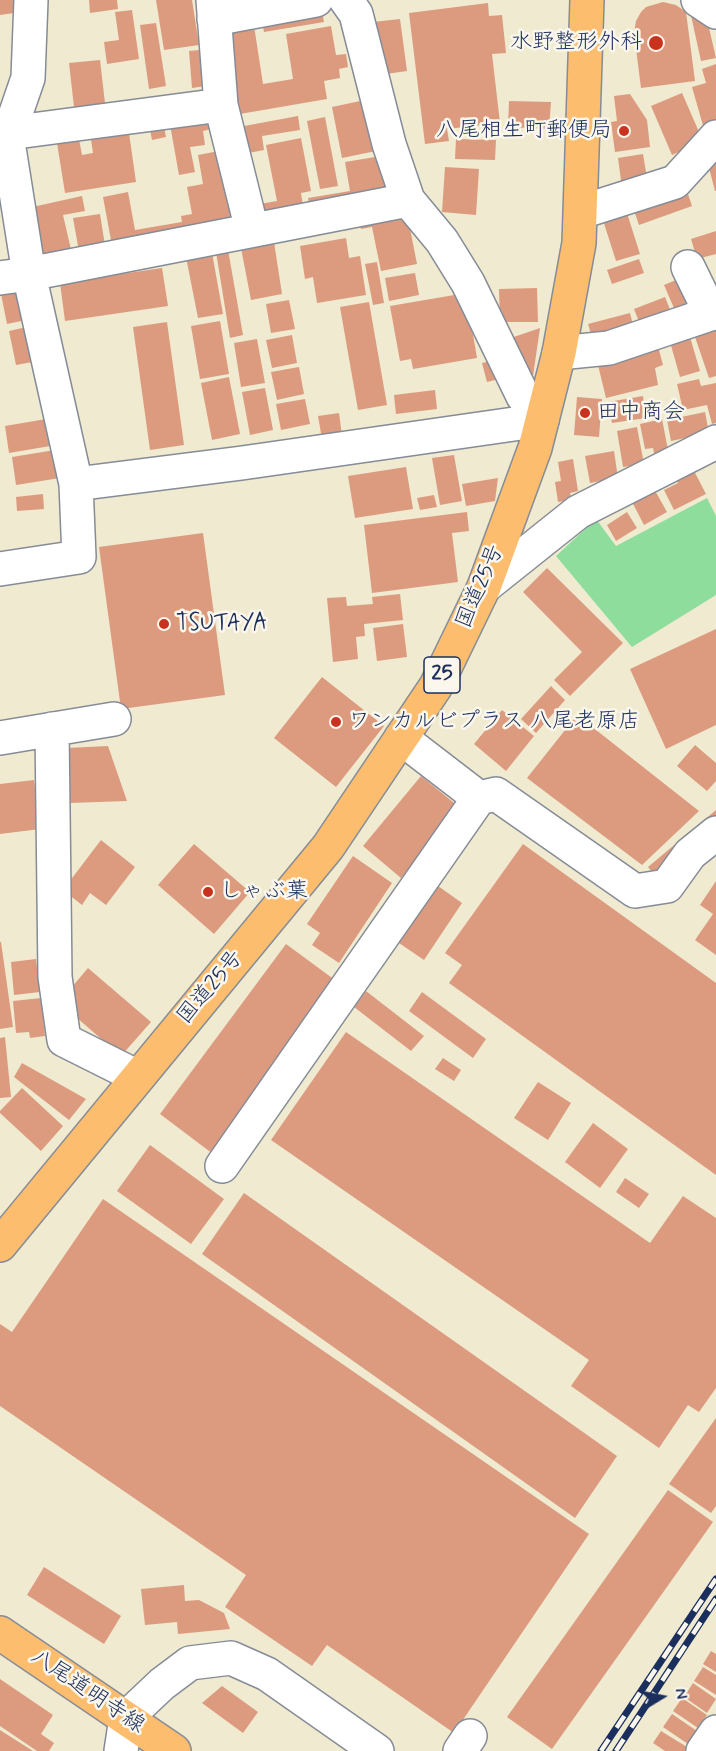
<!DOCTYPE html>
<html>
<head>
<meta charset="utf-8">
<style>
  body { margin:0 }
  #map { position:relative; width:716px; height:1751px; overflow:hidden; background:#efead0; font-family:Mynerve,sans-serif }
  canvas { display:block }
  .north { position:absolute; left:632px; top:1667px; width:60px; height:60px; -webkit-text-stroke:4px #fbf7ec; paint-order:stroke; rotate:80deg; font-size:16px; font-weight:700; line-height:24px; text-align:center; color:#1b2f5e }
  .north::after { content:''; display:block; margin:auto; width:21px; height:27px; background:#1b2f5e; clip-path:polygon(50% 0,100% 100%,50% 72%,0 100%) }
</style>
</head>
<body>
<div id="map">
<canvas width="716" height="1751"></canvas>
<div class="north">N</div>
</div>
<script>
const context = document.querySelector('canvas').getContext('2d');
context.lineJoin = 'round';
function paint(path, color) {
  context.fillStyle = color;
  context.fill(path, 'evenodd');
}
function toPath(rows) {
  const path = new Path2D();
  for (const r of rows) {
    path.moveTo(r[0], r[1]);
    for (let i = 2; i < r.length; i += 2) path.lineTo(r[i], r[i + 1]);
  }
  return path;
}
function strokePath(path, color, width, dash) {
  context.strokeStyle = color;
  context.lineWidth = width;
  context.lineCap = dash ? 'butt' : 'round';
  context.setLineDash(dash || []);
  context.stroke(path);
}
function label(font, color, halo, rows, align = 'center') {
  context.font = font + ' Mynerve,"Klee One",sans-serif';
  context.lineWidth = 5;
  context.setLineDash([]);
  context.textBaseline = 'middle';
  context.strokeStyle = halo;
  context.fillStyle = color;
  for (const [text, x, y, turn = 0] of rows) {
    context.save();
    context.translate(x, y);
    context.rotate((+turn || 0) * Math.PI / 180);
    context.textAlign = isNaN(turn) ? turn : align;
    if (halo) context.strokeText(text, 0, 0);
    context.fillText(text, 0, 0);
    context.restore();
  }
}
paint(toPath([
  [707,498,716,516,716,595,632,647,556,556,596,519,616,546]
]), '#8edd9c');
paint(toPath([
  [0,0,19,0,21,12,0,15],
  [89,0,117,0,118,9,90,13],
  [156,0,192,0,199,45,164,50],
  [663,2,676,5,686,12,695,81,641,88,634,33,636,21,641,12,646,7],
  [488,3,489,16,502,15,506,53,492,54,500,123,447,129,449,141,425,144,409,13],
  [321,6,324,22,264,32,261,16],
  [132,10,139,59,107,64,104,42,119,40,115,12],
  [690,11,707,19,716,58,701,61],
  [253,19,263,84,293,79,286,34,331,26,336,55,346,54,348,67,339,69,340,78,324,81,327,99,234,115,219,24],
  [400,19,407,71,379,75,373,22],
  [156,23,166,86,149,89,140,25],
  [209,49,213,85,192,88,189,51],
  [100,60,105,103,74,107,69,63],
  [716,64,716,126,704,129,692,87,706,83,702,69],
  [682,93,703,141,672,155,651,106],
  [630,94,647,120,650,147,615,152,611,122,617,121,614,96],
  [365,100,376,151,342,158,332,107],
  [509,101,551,102,549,129,508,127],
  [213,111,216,128,203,131,205,145,190,147,195,172,179,175,169,119],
  [298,116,300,130,262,136,264,150,243,154,239,127],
  [162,117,166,137,152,140,148,120],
  [325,117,338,186,320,189,307,121],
  [128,126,136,182,65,193,57,143,79,139,82,155,93,153,90,133],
  [301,138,311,191,301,193,304,213,257,222,254,205,277,201,266,145],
  [456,139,496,140,495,160,455,159],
  [219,151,233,226,113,251,103,197,128,192,135,230,182,222,181,216,192,214,187,187,203,184,198,155],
  [643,154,648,184,622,188,618,158],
  [381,156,388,198,310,210,308,198,350,191,345,162],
  [716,162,716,191,715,191,708,164],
  [445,167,479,169,476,215,442,212],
  [685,185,692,206,639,225,632,204],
  [82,196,85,211,63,215,73,258,41,264,28,208],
  [406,208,417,264,381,271,372,227,361,229,358,218],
  [626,210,640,254,616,261,602,217],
  [100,214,106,252,80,257,73,218],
  [716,231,716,254,697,259,691,239],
  [346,238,349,258,360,256,366,295,317,303,313,277,305,279,300,246],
  [274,242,282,294,251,300,241,248],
  [227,244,243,335,230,338,215,246],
  [211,247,223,314,198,318,185,252],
  [639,259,644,273,612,284,607,270],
  [377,262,384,303,373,305,365,264],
  [162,268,168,306,65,321,60,283],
  [415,273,419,295,389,301,385,278],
  [683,277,695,307,677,315,664,285],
  [24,284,31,319,7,324,0,289],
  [537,288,538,322,500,322,499,289],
  [466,293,477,358,413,369,411,359,400,361,390,306],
  [665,297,673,317,642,329,634,309],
  [289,300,295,329,271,333,266,304],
  [369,302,387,405,358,410,340,307],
  [630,313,635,333,594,344,588,324],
  [220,321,229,374,200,379,191,326],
  [167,322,184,445,150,450,133,327],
  [31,326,38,361,16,365,9,331],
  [716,327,716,376,709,378,694,334],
  [540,328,533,376,519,382,505,340],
  [292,335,297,363,272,368,266,340],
  [690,337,700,371,680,377,670,342],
  [257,339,265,383,241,387,234,343],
  [658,346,663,365,655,368,658,385,606,398,597,361],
  [499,359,503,378,487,382,482,363],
  [299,367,304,394,277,400,271,372],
  [229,377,240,434,212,440,201,383],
  [699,379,701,386,716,383,716,423,712,424,707,405,683,410,677,384],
  [265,388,273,430,250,435,242,392],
  [435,390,437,409,396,414,394,395],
  [643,396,646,418,612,423,608,402],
  [577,397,602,399,599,437,574,435],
  [305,399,310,424,281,430,276,404],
  [705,412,709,433,671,441,667,420],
  [339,413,342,436,322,439,318,416],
  [52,418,56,445,9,453,5,426],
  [662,419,669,455,655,458,653,448,645,449,640,424],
  [637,427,644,464,623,467,617,431],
  [55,450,60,478,16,485,12,457],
  [614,451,618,478,590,483,585,456],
  [454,455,462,501,440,505,432,458],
  [573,459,578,491,570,493,572,500,558,502,555,482,561,481,558,462],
  [406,467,413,509,355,518,348,476],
  [692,467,706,494,674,510,664,490,678,483,675,477],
  [498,478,495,501,466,506,462,484],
  [653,487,667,512,644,525,631,500],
  [43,494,44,509,17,511,16,497],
  [434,495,437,507,420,510,417,498],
  [467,512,469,531,452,533,458,582,372,593,364,525],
  [627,512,637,528,616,541,607,525],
  [203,533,225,695,121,709,99,547],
  [547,568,623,643,570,696,554,680,582,652,523,592],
  [400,594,403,620,364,624,365,636,356,637,358,659,333,662,327,598,346,597,347,606,373,604,372,597],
  [403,624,407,657,377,661,373,628],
  [716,629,716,725,666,749,630,669],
  [322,677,384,726,336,787,274,738],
  [551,686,565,700,536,733,521,719],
  [502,710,534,736,506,771,474,744],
  [577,715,699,811,642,865,527,778],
  [695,745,716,763,716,781,707,791,677,766],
  [108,746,127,801,69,803,67,748],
  [421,776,459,807,401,878,363,846],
  [34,780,40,829,0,834,0,784],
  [716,810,716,829,657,878,648,867],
  [101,840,135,867,106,905,90,893,82,905,63,890],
  [194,844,250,892,214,934,158,885],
  [523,844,716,983,716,1175,449,983,462,965,445,953],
  [353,856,392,883,339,963,312,945,320,933,307,924],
  [716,881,716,955,695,940,713,914,700,905],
  [438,886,462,903,424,960,399,943],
  [0,942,1,942,13,1027,0,1029],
  [286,944,339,983,213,1154,160,1114],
  [36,959,40,992,14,995,11,962],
  [88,968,151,1022,121,1056,69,1011,66,994],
  [366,991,424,1036,411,1051,354,1007],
  [422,992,486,1039,473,1058,409,1011],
  [41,998,45,1036,30,1038,29,1032,16,1033,13,1001],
  [346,1032,650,1243,683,1196,716,1218,716,1388,699,1412,688,1405,659,1448,571,1386,589,1360,271,1140],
  [5,1037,11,1097,0,1098,0,1038],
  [443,1058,461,1070,454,1081,435,1069],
  [22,1063,86,1099,69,1120,14,1077],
  [538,1082,571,1103,548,1140,514,1118],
  [22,1088,63,1126,41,1151,0,1113,0,1111],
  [593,1123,628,1149,600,1188,565,1162],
  [150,1145,224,1199,191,1244,117,1191],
  [625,1178,649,1194,639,1208,616,1192],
  [244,1193,617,1456,575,1518,202,1254],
  [103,1199,589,1534,454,1733,327,1645,312,1666,225,1607,246,1575,0,1406,0,1324,12,1332],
  [716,1418,716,1506,711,1513,669,1484],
  [668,1490,713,1522,552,1749,507,1717],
  [44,1567,121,1616,104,1644,27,1595],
  [184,1585,185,1601,199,1600,224,1613,230,1629,178,1634,177,1622,145,1625,141,1589],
  [711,1651,716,1654,716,1672,703,1664],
  [703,1667,716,1675,716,1695,694,1681],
  [0,1679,53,1715,41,1734,54,1743,49,1751,37,1751,0,1726],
  [693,1683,716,1699,707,1713,684,1697],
  [222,1686,258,1712,243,1733,202,1703],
  [682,1698,707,1715,698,1728,673,1711],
  [672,1714,697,1731,688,1744,663,1727],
  [0,1730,33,1751,0,1751],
  [661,1731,687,1747,685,1751,665,1751,653,1743]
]), '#dc9b7f');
const minor = toPath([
  [213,0,221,105,252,230],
  [346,0,356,14,389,144,408,200,442,241,468,283,523,396,542,420],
  [698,0,716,12],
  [214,19,316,0],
  [9,133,221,105],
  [581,212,675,182,716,137],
  [688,267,711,314],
  [0,278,29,274,408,200],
  [559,353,609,348,716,312],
  [76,484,242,463,542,420],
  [0,569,79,557,76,484,29,274,9,148,9,133,28,78,31,0],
  [484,587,578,512,716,442],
  [52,729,55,977,64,1040,138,1077],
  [0,738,114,719],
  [401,738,479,798],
  [222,1166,479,798,496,794,635,891,667,886,690,854,716,833],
  [121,1751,126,1718,162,1684,190,1663,231,1658,267,1674,377,1751],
  [460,1751,470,1736],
  [703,1751,716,1732]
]);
const major = toPath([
  [0,1633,174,1751]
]);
const highway = toPath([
  [0,1245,328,847,436,686,484,587,535,448,559,353,579,243,587,0]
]);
strokePath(minor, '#858c97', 36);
strokePath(major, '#858c97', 36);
strokePath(highway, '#858c97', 36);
strokePath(minor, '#fff', 33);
strokePath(major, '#fcbd6f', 33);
strokePath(highway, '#fcbd6f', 33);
const rail = toPath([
  [601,1751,716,1579],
  [616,1751,716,1599]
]);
strokePath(rail, '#1b2f5e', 7);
strokePath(rail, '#fbf7ec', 4.5, [14]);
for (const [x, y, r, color] of [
  [656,43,8,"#c8321e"],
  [624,131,6,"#c8321e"],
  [585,413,6,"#c8321e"],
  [164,624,6,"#c8321e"],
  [336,722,6,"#c8321e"],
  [208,892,6,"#c8321e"]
]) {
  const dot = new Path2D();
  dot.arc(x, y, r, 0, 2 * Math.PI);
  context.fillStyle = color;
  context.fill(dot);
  strokePath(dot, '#fbf7ec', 2);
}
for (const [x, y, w] of [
  [442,675,36]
]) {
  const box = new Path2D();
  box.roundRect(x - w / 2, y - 18, w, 36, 4.5);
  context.fillStyle = '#fbf7ec';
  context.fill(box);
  strokePath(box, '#1b2f5e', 1.5);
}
label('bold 21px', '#1b2f5e', null, [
  ["25",442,675]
]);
label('22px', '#1b2f5e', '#fbf7ec', [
  ["水野整形外科",642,43,"right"],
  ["八尾相生町郵便局",612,131,"right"],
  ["田中商会",597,413],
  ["TSUTAYA",176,624],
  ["ワンカルビプラス 八尾老原店",348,722],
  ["しゃぶ葉",220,892]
], 'left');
label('22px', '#1b2f5e', '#fbf7ec', [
  ["国道25号",481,587,-67],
  ["国道25号",211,988,-50],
  ["八尾道明寺線",87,1692,34]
]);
</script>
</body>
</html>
